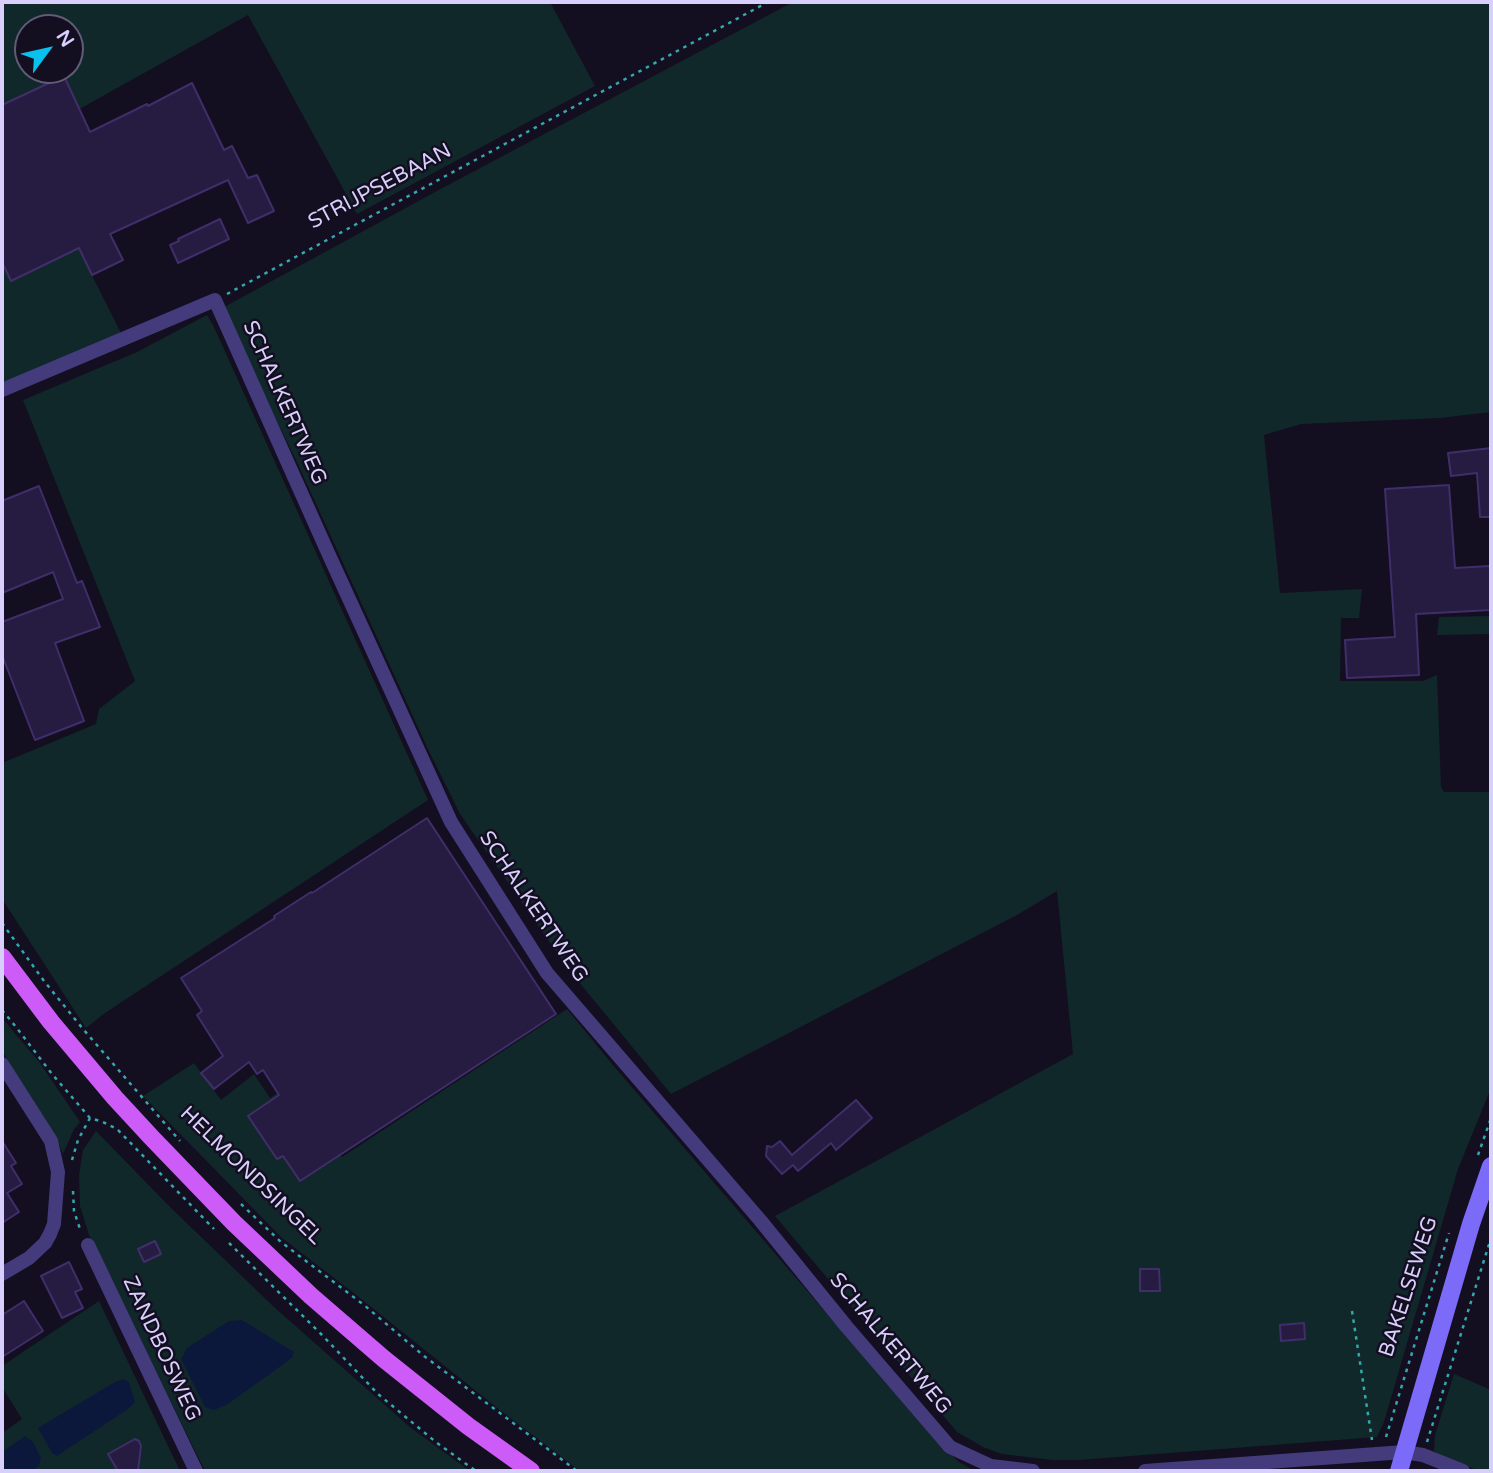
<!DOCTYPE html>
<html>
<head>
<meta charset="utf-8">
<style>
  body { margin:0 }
  #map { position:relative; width:1493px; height:1473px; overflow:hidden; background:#130e20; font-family:"Varela Round",sans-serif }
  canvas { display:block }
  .frame { position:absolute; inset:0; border:4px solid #d9cffd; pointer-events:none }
  .north { position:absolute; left:14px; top:14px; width:70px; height:70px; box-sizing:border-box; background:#130e20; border:2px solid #625b78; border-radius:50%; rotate:57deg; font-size:19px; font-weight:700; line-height:28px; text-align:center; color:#d9cffd }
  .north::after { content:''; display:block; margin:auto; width:24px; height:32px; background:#0ac1ee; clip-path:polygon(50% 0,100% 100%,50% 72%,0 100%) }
</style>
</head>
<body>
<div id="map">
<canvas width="1493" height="1473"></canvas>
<div class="frame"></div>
<div class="north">N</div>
</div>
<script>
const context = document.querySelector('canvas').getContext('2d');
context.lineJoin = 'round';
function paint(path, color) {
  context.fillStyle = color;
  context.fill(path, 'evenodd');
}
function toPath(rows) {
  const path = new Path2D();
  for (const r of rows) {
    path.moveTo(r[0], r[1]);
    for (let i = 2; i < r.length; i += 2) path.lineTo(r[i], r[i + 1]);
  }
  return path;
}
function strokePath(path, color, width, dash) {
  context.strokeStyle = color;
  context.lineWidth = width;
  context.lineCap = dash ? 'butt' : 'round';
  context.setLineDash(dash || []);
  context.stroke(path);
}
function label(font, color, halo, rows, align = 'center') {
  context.font = font + ' "Varela Round",sans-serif';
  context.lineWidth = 5;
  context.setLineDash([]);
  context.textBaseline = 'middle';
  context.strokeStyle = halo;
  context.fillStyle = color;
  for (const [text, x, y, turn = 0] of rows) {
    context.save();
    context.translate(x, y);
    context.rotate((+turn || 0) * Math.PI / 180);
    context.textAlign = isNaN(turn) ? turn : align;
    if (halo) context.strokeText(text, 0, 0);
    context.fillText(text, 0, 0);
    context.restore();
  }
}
paint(toPath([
  [2,2,550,2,595,86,357,214,248,15,24,140,124,339,2,389],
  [28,28,70,28,70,70,28,70],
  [793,2,1491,2,1491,412,1440,418,1301,424,1264,435,1280,593,1362,589,1359,618,1341,618,1340,681,1423,681,1437,675,1441,787,1444,792,1491,792,1491,1088,1458,1169,1384,1422,1377,1437,1079,1460,1053,1460,1002,1454,983,1447,957,1432,775,1216,1073,1054,1057,891,1017,915,671,1094,569,970,460,814,427,747,296,460,225,315,226,306,435,192],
  [207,315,213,325,428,800,105,1013,86,1028,2,899,2,763,96,724,99,709,135,681,23,400,137,352],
  [1491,616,1491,634,1437,635,1439,617],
  [567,1009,612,1064,932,1436,959,1462,975,1471,580,1471,496,1407,355,1294,282,1238,143,1096,194,1063,221,1100,254,1074,270,1098,294,1082,342,1157],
  [2,1018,40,1063,80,1122,74,1129,63,1154,56,1137,2,1051],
  [96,1131,171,1208,274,1307,411,1428,470,1471,205,1471,89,1235,80,1206,79,1175,83,1150],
  [99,1301,180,1471,2,1471,2,1433,22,1419,2,1387,2,1366],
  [1454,1374,1491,1390,1491,1471,1479,1471,1439,1455,1434,1451,1435,1435]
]), '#11282a');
paint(toPath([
  [242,1320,294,1352,292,1358,228,1404,214,1410,205,1407,181,1359,187,1348,229,1321],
  [124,1379,129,1382,135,1402,128,1409,57,1456,52,1453,38,1428,115,1382],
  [25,1436,33,1442,41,1458,39,1466,31,1471,2,1471,2,1452]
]), '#0b183c');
const building = toPath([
  [64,76,90,132,147,104,148,106,192,83,224,150,232,146,248,178,257,175,274,211,248,223,228,180,110,234,123,260,92,275,79,248,11,281,2,262,2,105,64,76],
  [220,219,229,239,178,263,170,245,179,241,178,239,220,219],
  [1491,448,1491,517,1480,517,1477,473,1451,476,1448,453,1491,448],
  [1449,485,1455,568,1490,566,1491,610,1416,614,1419,675,1347,678,1345,640,1395,637,1385,489,1449,485],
  [39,486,77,583,82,581,100,627,55,643,84,721,35,740,2,655,2,622,63,599,53,572,2,593,2,501,39,486],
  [427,818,556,1014,300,1181,283,1156,277,1159,248,1116,279,1095,263,1070,257,1074,249,1062,214,1089,201,1073,223,1056,197,1015,202,1011,181,978,275,918,274,916,311,892,312,893,427,818],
  [856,1100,872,1118,836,1150,831,1143,798,1171,793,1165,782,1174,766,1156,767,1146,772,1147,780,1141,792,1155,856,1100],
  [2,1141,16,1163,11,1166,22,1184,7,1193,19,1212,2,1223,2,1141],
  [155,1241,161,1254,144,1262,138,1249,155,1241],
  [69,1262,82,1289,75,1292,83,1308,62,1318,41,1276,69,1262],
  [1140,1269,1159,1269,1160,1291,1140,1291,1140,1269],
  [24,1301,43,1331,2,1357,2,1315,24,1301],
  [1304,1323,1305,1339,1281,1341,1280,1325,1304,1323],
  [135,1439,139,1441,141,1446,138,1471,118,1471,108,1454,135,1439]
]);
paint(building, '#261b40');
strokePath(building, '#402e6b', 2);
strokePath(toPath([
  [227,294,768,2],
  [2,923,44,981,83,1029,180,1141],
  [2,1010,16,1027,52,1074,90,1118,103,1122,117,1129,214,1229],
  [1478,1155,1491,1118],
  [72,1160,78,1140,90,1118],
  [73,1191,74,1211,81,1232],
  [241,1204,281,1242,364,1305,424,1356,577,1471],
  [229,1243,322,1335,378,1394,437,1443,476,1471],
  [1352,1311,1372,1440],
  [1386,1437,1449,1233],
  [1427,1442,1491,1238]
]), '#33a8ad', 2.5, [3.5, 5]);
strokePath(toPath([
  [2,390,215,300,329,555,451,822,547,973,760,1220,846,1326,950,1447,991,1466,1033,1471],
  [2,1064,51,1141,58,1172,54,1224,50,1234,45,1243,29,1258,2,1274],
  [88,1245,196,1471],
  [1145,1471,1404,1452,1423,1455,1463,1471]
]), '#443b7d', 14);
strokePath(toPath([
  [1399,1471,1471,1224,1491,1166]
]), '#7c6af9', 18);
strokePath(toPath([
  [2,957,51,1022,115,1098,152,1138,234,1223,311,1296,384,1359,468,1426,531,1471]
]), '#cd5bf8', 18);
label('21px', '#d9cffd', '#130e20', [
  ["STRIJPSEBAAN",380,187,-28],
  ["SCHALKERTWEG",284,403,66],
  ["SCHALKERTWEG",533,907,56],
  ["HELMONDSINGEL",251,1176,44],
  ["BAKELSEWEG",1409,1287,-72],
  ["SCHALKERTWEG",890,1344,50],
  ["ZANDBOSWEG",161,1349,65]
]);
</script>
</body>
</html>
